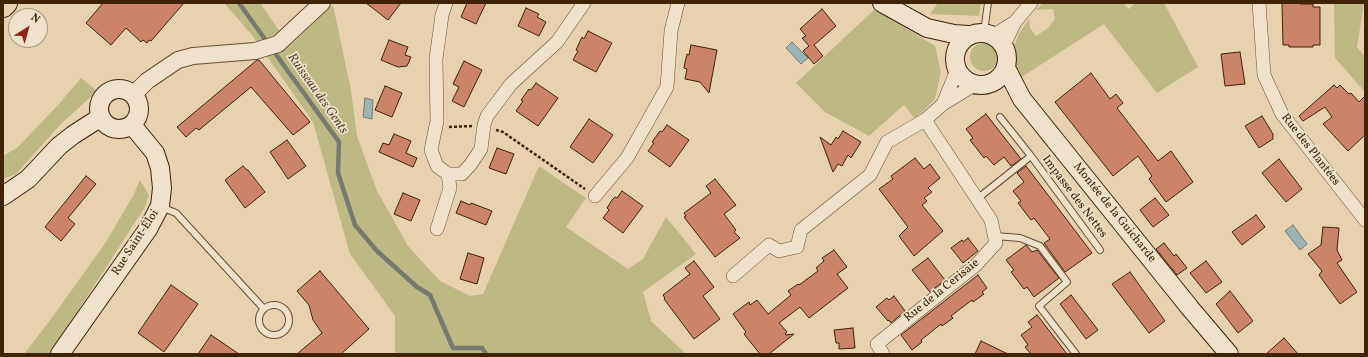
<!DOCTYPE html>
<html>
<head>
<meta charset="utf-8">
<style>
  body { margin:0 }
  #map { position:relative; width:1368px; height:357px; overflow:hidden; background:#e7d1ae; font-family:Vollkorn,serif }
  canvas { display:block }
  .frame { position:absolute; inset:0; border:4px solid #402307; pointer-events:none }
  .north { position:absolute; left:8px; top:8px; width:40px; height:40px; box-sizing:border-box; background:#efe1ca; border:1px solid #a9957c; border-radius:50%; rotate:37deg; font-size:11px; font-weight:700; line-height:16px; text-align:center; color:#402307 }
  .north::after { content:''; display:block; margin:auto; width:14px; height:18px; background:#8f2418; clip-path:polygon(50% 0,100% 100%,50% 72%,0 100%) }
</style>
</head>
<body>
<div id="map">
<canvas width="1368" height="357"></canvas>
<div class="frame"></div>
<div class="north">N</div>
</div>
<script>
const context = document.querySelector('canvas').getContext('2d');
context.lineJoin = 'round';
function paint(path, color) {
  context.fillStyle = color;
  context.fill(path, 'evenodd');
}
function toPath(rows) {
  const path = new Path2D();
  for (const r of rows) {
    if (r.length === 3) {
      path.moveTo(r[0] + r[2], r[1]);
      path.arc(r[0], r[1], r[2], 0, 2 * Math.PI);
      continue;
    }
    path.moveTo(r[0], r[1]);
    for (let i = 2; i < r.length; i += 2) path.lineTo(r[i], r[i + 1]);
  }
  return path;
}
function strokePath(path, color, width, dash) {
  context.strokeStyle = color;
  context.lineWidth = width;
  context.lineCap = dash ? 'butt' : 'round';
  context.setLineDash(dash || []);
  context.stroke(path);
}
function label(font, color, halo, rows, align = 'center') {
  context.font = font + ' Vollkorn,serif';
  context.lineWidth = 3.5;
  context.setLineDash([]);
  context.textBaseline = 'middle';
  context.strokeStyle = halo;
  context.fillStyle = color;
  for (const [text, x, y, turn = 0] of rows) {
    context.save();
    context.translate(x, y);
    context.rotate((+turn || 0) * Math.PI / 180);
    context.textAlign = isNaN(turn) ? turn : align;
    if (halo) context.strokeText(text, 0, 0);
    context.fillText(text, 0, 0);
    context.restore();
  }
}
paint(toPath([
  [224,3,260,3,290,46,333,5,351,90,357,136,377,191,408,246,440,281,470,296,483,294,539,166,586,198,566,227,628,269,643,259,666,217,696,254,643,292,651,321,686,354,395,354,395,316,350,254,313,122,252,35],
  [938,3,981,3,979,16,930,14],
  [1043,3,1123,3,1129,9,1135,3,1164,3,1198,67,1157,93,1104,24,1020,78,1013,73,1015,64,1013,52,1018,35,1029,19,1030,28,1036,36,1048,28,1055,19,1053,9,1036,10],
  [1334,3,1364,3,1357,47,1365,57,1365,92,1335,58],
  [875,9,935,46,941,72,935,99,915,119,904,105,869,136,825,112,796,83],
  [984,57,14],
  [81,78,97,91,59,126,16,174,3,179,3,156,17,148,58,105],
  [140,180,149,195,145,207,61,337,50,354,24,354,51,319,106,242,134,194]
]), '#bdb985');
const water = toPath([
  [792,42,808,58,801,64,786,48,792,42],
  [365,98,373,100,372,119,363,117,365,98],
  [1293,225,1307,244,1300,250,1285,231,1293,225]
]);
paint(water, '#9ab5b3');
strokePath(water, '#767b6e', 1);
strokePath(toPath([
  [239,3,339,142,338,173,355,225,377,251,417,287,430,295,453,348,482,348,486,354]
]), '#767b6e', 4.5);
const building = toPath([
  [103,3,184,3,151,41,149,40,147,43,143,40,141,42,126,28,111,45,86,23,103,3],
  [366,3,401,3,388,20,366,3],
  [467,3,486,3,476,24,461,17,467,3],
  [1282,3,1300,3,1300,4,1313,4,1313,7,1320,7,1320,45,1313,45,1313,47,1289,47,1289,45,1283,45,1282,3],
  [526,8,539,14,537,17,546,22,539,36,518,26,526,8],
  [822,9,836,26,814,45,823,56,814,64,803,51,809,46,802,38,806,36,800,29,822,9],
  [588,31,612,43,596,72,573,60,578,51,576,50,582,37,584,39,588,31],
  [389,40,408,47,405,55,411,57,407,66,398,67,381,60,389,40],
  [691,45,717,50,709,93,700,82,685,79,687,69,684,68,685,62,687,54,689,55,691,45],
  [1240,52,1245,84,1225,86,1221,54,1240,52],
  [257,60,259,60,310,122,293,135,251,87,199,130,196,128,186,137,177,127,257,60],
  [464,61,482,70,464,107,452,101,459,87,453,84,464,61],
  [1091,73,1110,99,1116,94,1123,103,1117,108,1158,161,1171,151,1193,182,1166,202,1149,179,1152,176,1138,156,1113,176,1055,102,1091,73],
  [536,83,558,98,538,126,516,111,523,101,521,100,529,89,531,90,536,83],
  [1334,85,1337,88,1340,85,1349,94,1351,93,1359,102,1365,96,1365,135,1348,151,1323,124,1332,117,1325,107,1303,121,1299,116,1334,85],
  [385,86,402,93,392,117,375,110,385,86],
  [986,114,1021,159,1011,166,1004,157,994,165,986,156,984,158,970,140,973,138,966,129,986,114],
  [1262,116,1273,134,1273,139,1259,148,1245,126,1262,116],
  [589,119,613,135,593,163,570,147,589,119],
  [667,125,689,140,670,167,648,151,654,143,652,142,660,131,662,132,667,125],
  [843,131,861,142,851,158,848,155,842,166,838,164,833,172,820,137,831,145,836,137,838,139,843,131],
  [394,134,411,141,406,153,417,158,413,167,379,152,383,143,389,145,394,134],
  [287,140,306,166,288,179,270,152,287,140],
  [497,148,514,154,506,174,489,168,497,148],
  [915,158,924,169,930,164,940,178,928,188,932,192,924,198,927,201,922,205,943,231,914,256,899,236,908,227,879,189,893,179,891,176,915,158],
  [1279,159,1302,189,1286,202,1262,173,1279,159],
  [243,166,247,170,248,170,265,192,245,208,225,180,243,166],
  [1026,166,1092,253,1065,272,1044,243,1050,239,1034,218,1031,220,1018,203,1021,201,1013,191,1024,182,1017,173,1026,166],
  [86,176,96,184,68,218,75,224,61,241,45,227,86,176],
  [715,179,736,205,724,214,736,230,734,232,740,238,715,257,684,217,686,216,684,213,711,193,706,186,715,179],
  [622,191,643,206,623,233,603,218,609,210,607,208,612,200,615,197,617,198,622,191],
  [403,193,420,200,411,221,394,214,403,193],
  [1155,198,1169,215,1153,227,1140,210,1155,198],
  [461,201,470,205,471,203,492,211,486,225,456,213,461,201],
  [1256,215,1265,227,1242,245,1232,232,1256,215],
  [1323,227,1339,228,1337,250,1342,260,1337,263,1357,292,1340,304,1319,275,1322,271,1308,254,1321,245,1323,227],
  [968,238,978,251,963,263,951,248,962,240,963,242,968,238],
  [1164,243,1174,256,1176,254,1187,268,1177,275,1156,249,1164,243],
  [1026,245,1032,252,1037,250,1059,278,1034,297,1027,287,1024,289,1011,272,1014,270,1006,260,1026,245],
  [834,250,847,267,837,274,848,288,809,318,800,307,779,323,787,332,785,334,786,335,794,334,769,354,760,354,744,334,746,332,733,314,749,302,750,305,757,300,768,314,791,295,788,291,798,284,799,285,818,271,816,268,824,261,822,258,834,250],
  [468,253,484,258,477,284,460,279,468,253],
  [928,258,945,280,930,292,912,270,928,258],
  [694,261,714,287,703,296,720,319,694,339,664,299,665,298,663,295,690,274,685,268,694,261],
  [1206,261,1222,282,1206,293,1190,273,1206,261],
  [320,271,369,329,341,354,297,354,322,333,313,320,309,305,297,291,320,271],
  [1130,272,1165,321,1149,333,1112,284,1130,272],
  [978,275,987,288,982,292,984,294,973,302,972,300,951,316,953,318,942,326,941,324,921,340,922,342,912,350,901,335,978,275],
  [171,285,198,304,164,352,138,333,171,285],
  [1230,291,1253,321,1238,333,1216,304,1230,291],
  [1071,295,1098,330,1086,339,1060,304,1071,295],
  [894,296,905,311,891,323,889,320,888,321,876,307,887,298,889,300,894,296],
  [1037,315,1041,320,1067,354,1031,354,1025,347,1028,345,1021,335,1032,327,1028,322,1037,315],
  [853,328,855,348,839,349,839,343,836,343,834,330,853,328],
  [211,335,239,354,198,354,211,335],
  [1284,338,1298,354,1266,354,1284,338],
  [981,341,1008,354,975,354,981,341]
]);
paint(building, '#cb8369');
strokePath(building, '#402307', 1);
const service = toPath([
  [984,32,988,3],
  [1031,156,1100,250],
  [977,199,1031,156,1000,117],
  [161,207,176,213,264,309],
  [995,236,1020,238,1040,246,1067,282,1039,306,1076,354],
  [274,320,15]
]);
const minor = toPath([
  [446,3,442,15,436,59,437,121,431,150,437,166,448,174,462,174,471,164,481,149,484,125,487,116,511,84,557,42,584,3],
  [1259,3,1264,75,1282,114,1365,220],
  [994,35,1015,22],
  [1004,45,1015,22,1031,3],
  [943,104,974,85],
  [595,196,627,158,667,87,671,31,678,3],
  [437,229,450,188,448,174],
  [733,276,769,245,779,251,797,247,801,230,870,175,887,142,925,120,943,104,957,70],
  [883,354,877,344,976,265,996,243,991,220,925,120]
]);
const tertiary = toPath([
  [133,95,147,81,178,60,193,56,255,51,278,44,322,3]
]);
const secondary = toPath([
  [882,3,927,28,954,34,968,35],
  [981,59,26],
  [1006,68,1022,99,1190,308,1229,354],
  [119,109,20],
  [3,196,28,179,59,146,73,135,101,117],
  [60,354,148,229,160,206,162,188,160,168,155,153,132,125]
]);
const motorway = toPath([
  [3,6,6,3]
]);
strokePath(service, '#6a4e31', 8);
strokePath(minor, '#6a4e31', 14);
strokePath(tertiary, '#6a4e31', 18);
strokePath(secondary, '#402307', 20);
strokePath(motorway, '#402307', 24);
strokePath(toPath([
  [449,127,472,126],
  [496,130,503,132,585,189]
]), '#402307', 2.5, [3, 2]);
strokePath(service, '#efe1ca', 6);
strokePath(minor, '#efe1ca', 13);
strokePath(tertiary, '#efe1ca', 16);
strokePath(secondary, '#efe1ca', 18);
strokePath(motorway, '#e7d1ae', 22);
label('12px', '#402307', '#efe1ca', [
  ["Rue des Plantées",1310,150,52],
  ["Impasse des Nettes",1074,197,53],
  ["Montée de la Guicharde",1114,213,51],
  ["Rue Saint-Éloi",136,243,-57],
  ["Rue de la Cerisaie",942,291,-39]
]);
label('italic 13px', '#564832', '#efe1ca', [
  ["Ruisseau des Gents",317,94,55]
]);
</script>
</body>
</html>
